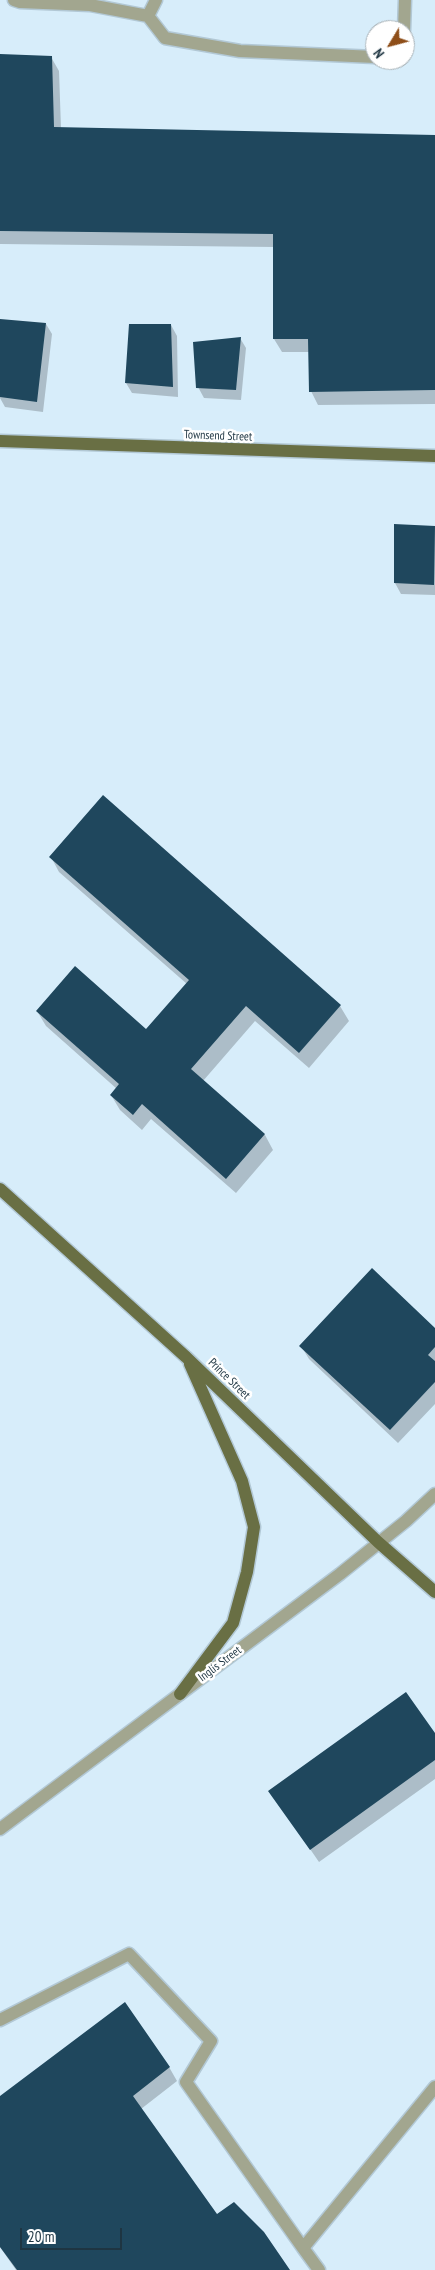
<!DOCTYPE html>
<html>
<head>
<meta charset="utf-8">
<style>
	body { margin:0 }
	#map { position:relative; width:435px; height:2270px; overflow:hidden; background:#d7edfa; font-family:"PT Sans Narrow",sans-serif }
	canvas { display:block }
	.north { position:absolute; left:365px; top:20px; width:50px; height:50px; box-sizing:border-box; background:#fff; border:1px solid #a5aeb3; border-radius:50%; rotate:233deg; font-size:14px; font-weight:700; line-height:20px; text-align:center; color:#1e3542 }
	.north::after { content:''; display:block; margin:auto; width:18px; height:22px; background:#8e4e19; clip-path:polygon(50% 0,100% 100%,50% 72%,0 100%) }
	.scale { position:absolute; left:20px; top:2228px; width:102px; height:22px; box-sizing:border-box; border:2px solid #1e3542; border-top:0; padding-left:6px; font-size:15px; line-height:18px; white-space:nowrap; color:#1e3542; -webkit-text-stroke:4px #fff; paint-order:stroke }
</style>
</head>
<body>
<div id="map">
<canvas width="435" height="2270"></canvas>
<div class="north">N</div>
<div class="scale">20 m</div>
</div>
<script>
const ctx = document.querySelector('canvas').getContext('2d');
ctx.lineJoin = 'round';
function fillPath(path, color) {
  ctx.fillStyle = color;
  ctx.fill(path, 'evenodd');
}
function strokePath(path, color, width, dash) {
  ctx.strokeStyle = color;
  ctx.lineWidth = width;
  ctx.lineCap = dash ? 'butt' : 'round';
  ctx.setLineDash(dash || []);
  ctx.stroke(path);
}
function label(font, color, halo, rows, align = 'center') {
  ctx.font = font + ' "PT Sans Narrow",sans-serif';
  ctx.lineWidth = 5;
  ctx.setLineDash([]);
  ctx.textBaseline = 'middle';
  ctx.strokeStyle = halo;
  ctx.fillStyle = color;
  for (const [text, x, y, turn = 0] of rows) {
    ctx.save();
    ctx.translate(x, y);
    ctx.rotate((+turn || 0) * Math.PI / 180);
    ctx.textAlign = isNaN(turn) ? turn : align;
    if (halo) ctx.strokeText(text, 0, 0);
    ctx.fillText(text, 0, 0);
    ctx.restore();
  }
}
fillPath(new Path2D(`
	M0 56 51 57 59 71 61 128 435 137V404L318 405 311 391 310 352H282L274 339V247L0 244Z
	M0 320 46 324 52 334 43 412 5 407 0 398Z
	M171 325 177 336 178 397 132 393 126 383Z
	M240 338 246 348 241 400 204 398 198 387Z
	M395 526 435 527V595L401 594 395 583Z
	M103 797 340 1006 349 1021 309 1068 255 1021 203 1081 265 1135 273 1150 236 1193 151 1119 142 1130 120 1110 111 1095 117 1089 46 1026 37 1011 146 1030 187 984 59 872 51 857Z
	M435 1330V1404L398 1443 309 1359 301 1346Z
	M435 1735V1779L319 1862 270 1791Z
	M169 2067 177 2081 141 2109 217 2216 289 2270H16L0 2247V2097Z`), '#0003');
fillPath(new Path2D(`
	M0 54 52 56 54 127 435 135V390L309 392 308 339H273V234L0 231Z
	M0 319 46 323 37 402 0 397Z
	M129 324H171L173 387 125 383Z
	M241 337 236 390 196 388 193 342Z
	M394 524 435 526 434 585 394 583Z
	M103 795 341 1005 299 1053 246 1006 191 1069 265 1134 226 1179 142 1104 133 1115 110 1095 119 1084 36 1011 75 966 146 1029 189 980 49 857Z
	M372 1268 435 1328V1347L428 1355 435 1361V1382L390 1430 299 1346Z
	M406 1692 435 1733V1760L310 1850 268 1791Z
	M125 2002 170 2067 133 2096 217 2214 234 2202 264 2232 290 2270H17L0 2247V2096Z`), '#1f475d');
const minor = new Path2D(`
	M14 0 20 2 90 5 148 16 165 38 240 51 375 57
	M148 16 156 0
	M404 30 405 0
	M0 1829 340 1574 406 1521 435 1494
	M0 2020 129 1954 211 2041 186 2082 303 2248
	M319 2270 303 2248 435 2087`);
const major = new Path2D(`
	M0 441 435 456
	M0 1189 186 1357 378 1542 435 1592
	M180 1694 233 1623 247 1572 254 1527 242 1481 190 1364`);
strokePath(minor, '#b2c8d5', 15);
strokePath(major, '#b2c8d5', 15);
strokePath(minor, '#a2a68f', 12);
strokePath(major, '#696f44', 12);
label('12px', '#1e3542', '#fff', [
	["Townsend Street",218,436,2],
	["Prince Street",229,1379,44],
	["Inglis Street",220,1664,-37]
]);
</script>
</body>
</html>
